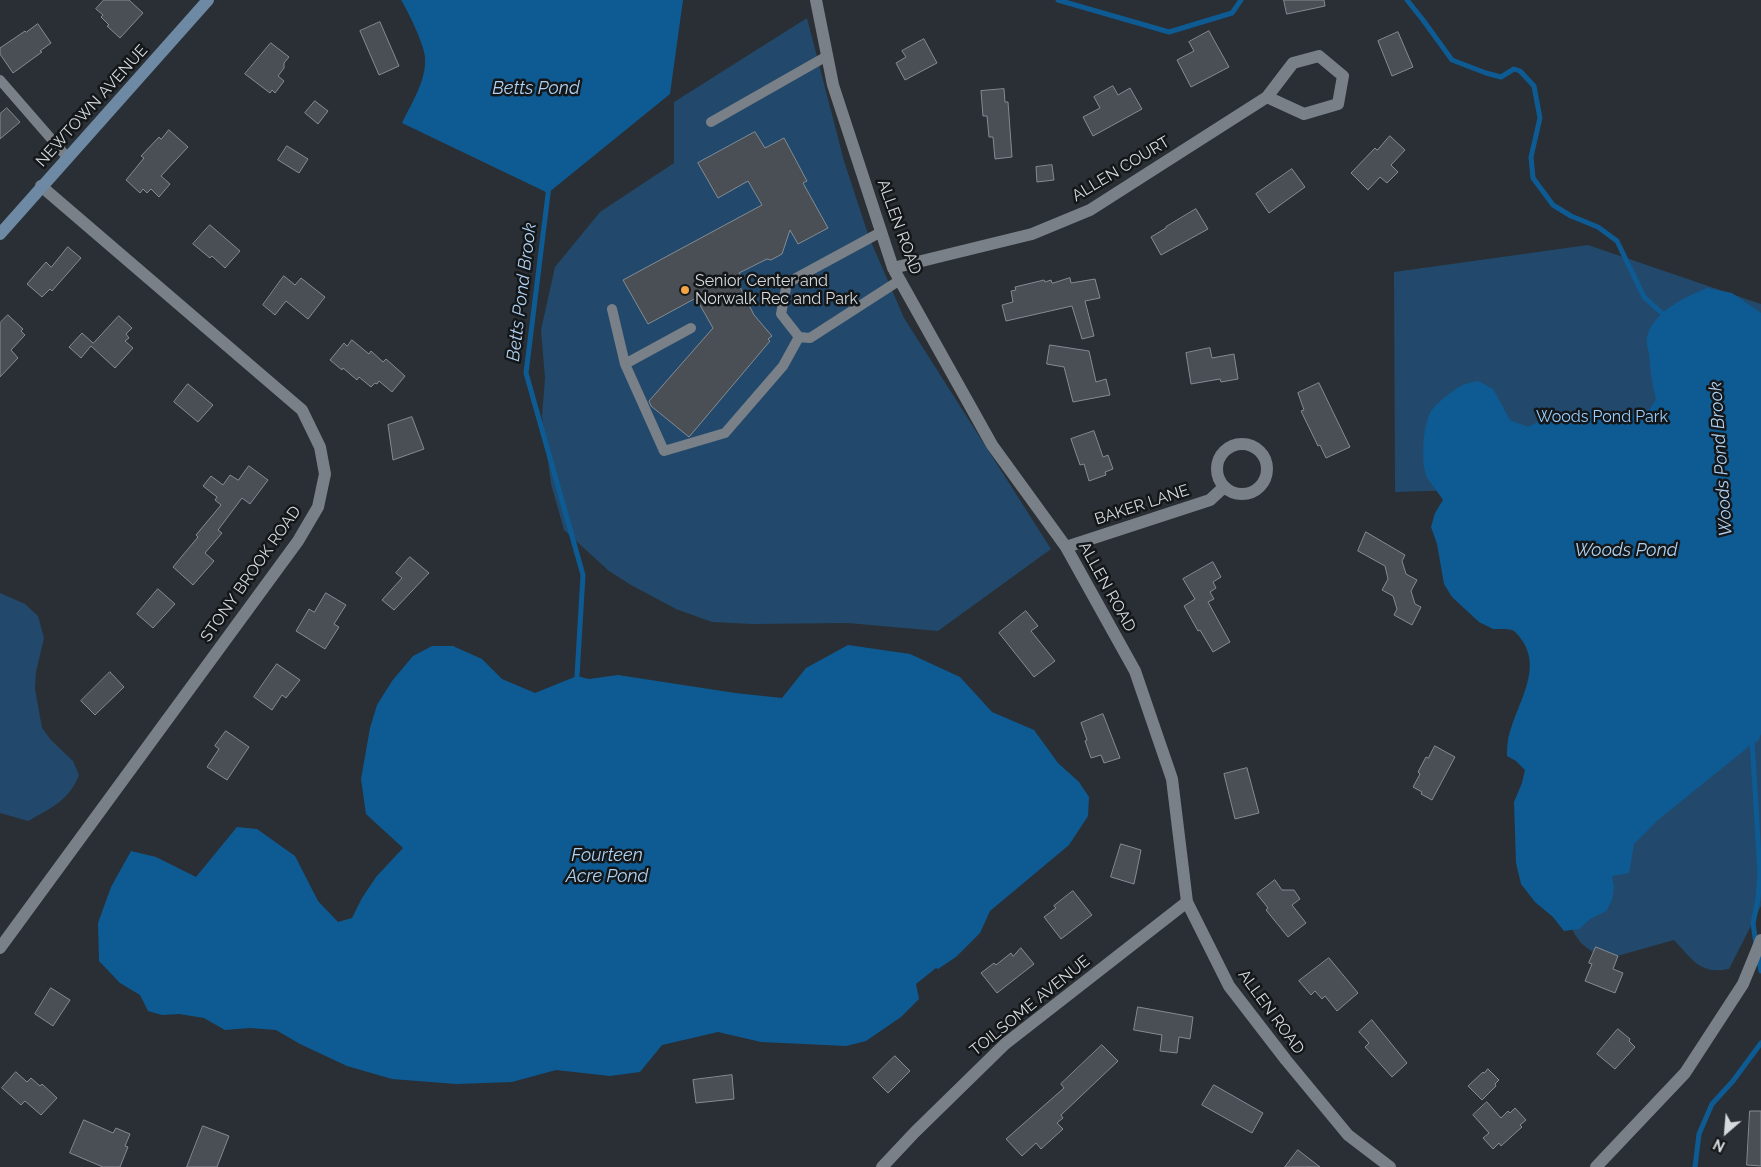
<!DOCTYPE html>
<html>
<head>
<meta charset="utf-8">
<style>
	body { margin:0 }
	#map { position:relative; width:1761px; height:1167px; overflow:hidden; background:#292f34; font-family:Raleway,sans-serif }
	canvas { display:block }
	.north { position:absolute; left:1701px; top:1107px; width:50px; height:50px; -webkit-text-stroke:4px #141719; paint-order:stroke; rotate:207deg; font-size:14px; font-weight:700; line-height:20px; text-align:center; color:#d6dadd }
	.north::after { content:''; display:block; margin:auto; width:18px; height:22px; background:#d6dadd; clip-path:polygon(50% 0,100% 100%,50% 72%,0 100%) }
</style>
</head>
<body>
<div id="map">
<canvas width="1761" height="1167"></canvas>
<div class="north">N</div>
</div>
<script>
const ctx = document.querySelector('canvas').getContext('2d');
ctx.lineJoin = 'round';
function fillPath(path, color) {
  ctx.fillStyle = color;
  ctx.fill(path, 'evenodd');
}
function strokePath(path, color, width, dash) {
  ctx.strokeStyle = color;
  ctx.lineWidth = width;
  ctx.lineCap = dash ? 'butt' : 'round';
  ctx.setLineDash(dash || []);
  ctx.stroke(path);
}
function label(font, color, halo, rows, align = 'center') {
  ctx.font = font + ' Raleway,sans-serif';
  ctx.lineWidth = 5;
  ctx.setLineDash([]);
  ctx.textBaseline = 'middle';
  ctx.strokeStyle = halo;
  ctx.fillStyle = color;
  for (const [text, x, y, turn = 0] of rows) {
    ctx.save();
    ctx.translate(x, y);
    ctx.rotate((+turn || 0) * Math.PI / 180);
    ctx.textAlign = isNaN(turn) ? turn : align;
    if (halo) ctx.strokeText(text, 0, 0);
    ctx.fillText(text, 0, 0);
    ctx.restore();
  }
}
fillPath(new Path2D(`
	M807 18 844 161 869 237 904 318 1051 549 938 631 848 623 753 624 712 622 676 609 631 585 609 571 564 530 551 484 542 416 545 378 541 330 555 267 600 212 674 163V102Z
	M1588 245 1761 304V906L1729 969C1700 975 1692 959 1674 940L1603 960 1582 944 1575 935 1561 905 1546 707 1532 648 1520 633 1485 623 1461 490 1395 492 1394 272Z
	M0 593 25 604 38 616 44 638 36 672 35 689 42 728 51 740 73 761 79 775C69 801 51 808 28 821L0 813Z`), '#22496b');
fillPath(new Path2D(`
	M401 0H683L670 94 548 193 402 123C411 104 427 80 425 57 424 44 408 11 401 0Z
	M1707 288 1732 293 1761 313V734L1758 741 1752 744 1659 819 1634 844 1629 873 1612 876 1614 886 1612 900 1606 911 1590 919 1579 929 1564 931 1553 917 1535 902 1521 884 1516 863 1514 802 1522 783 1525 770 1516 761 1507 756C1507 751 1507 746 1508 741 1515 702 1551 664 1512 629H1493L1479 622 1452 597 1444 584 1437 544 1431 527 1435 513 1443 500C1439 493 1427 479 1426 475 1421 459 1423 428 1430 413 1434 405 1454 389 1463 385 1467 383 1473 382 1478 381L1493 389 1510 420 1528 427 1547 417 1569 413 1596 411 1618 416 1633 415 1650 409 1656 399C1652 384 1650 369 1649 353 1648 349 1646 342 1647 338 1652 312 1685 297 1707 288Z
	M848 645 910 654 960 677 992 712 1034 730 1058 763 1079 782 1089 797 1088 816 1069 845 990 911 980 933 956 957 938 969 936 968 916 984 919 999 901 1017 866 1041 846 1046 761 1042 718 1032 662 1045 640 1072 610 1076 556 1070 512 1082 456 1084 392 1079 347 1066 300 1044 276 1030 250 1028 225 1030 204 1018 179 1014 162 1015 148 1011 140 995 120 983 99 961 98 923 111 887 131 851 156 857 196 877 237 827 257 829 295 856 318 901 338 922 352 918 362 898 376 877 403 848 366 814 361 779 370 728 377 705 392 681 413 656 432 646H453L482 659 502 679 535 693 577 676 589 679 618 675 735 693 782 698 806 668Z`), '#0e5b94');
strokePath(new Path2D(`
	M1058 0 1169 32 1232 13 1241 0
	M1407 0 1423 20 1452 60 1486 73 1501 77 1514 69 1520 71 1534 86 1540 118 1531 157 1533 178 1553 205 1571 216 1598 227 1617 241 1644 297 1665 316
	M549 186 526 373 583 575 577 676
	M1752 739 1760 875 1758 899 1753 923 1756 944
	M1758 955 1761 971
	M1695 1167 1699 1134 1712 1104 1733 1081 1761 1043`), '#0e5b94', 5);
const building = new Path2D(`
	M104 0H129L143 13 120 38 107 26 109 25 101 17 103 15 96 9Z
	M1284 0H1324L1325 6 1287 14Z
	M380 22 399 66 379 75 360 31Z
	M38 24 51 43 40 51 42 52 13 73 0 54V48L25 31 26 32Z
	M1209 31 1229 67 1191 87 1177 60 1194 51 1189 42Z
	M1398 32 1413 67 1392 76 1378 41Z
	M924 39 937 63 905 80 896 63 906 57 902 51Z
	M271 43 289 57 284 63V68L278 76 284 81 275 93 272 90 270 93 245 74Z
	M1113 86 1118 95 1130 88 1142 109 1093 136 1083 117 1100 108 1094 97Z
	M1004 89 1005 102H1008L1012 157 995 159 993 137H989L987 116H983L981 91Z
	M315 101 328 111 318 124 305 113Z
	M7 108 20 122 0 139V114Z
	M169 130 188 147 161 176 170 184 159 197 151 189 147 193 143 189 140 193 126 180 144 158 141 156 159 137 161 139Z
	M755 132 765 148 784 138 807 181 803 183 828 228 798 244 790 230 782 254 771 260 767 259 739 273 742 278 737 281 754 315 772 336 768 339 770 341 689 437 651 406 649 401 713 328 696 298 648 324 623 280 762 205 748 181 718 198 698 163Z
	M1390 136 1405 150 1391 165 1398 172 1387 183 1380 177 1368 190 1351 173 1375 148 1377 150Z
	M287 146 308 159 299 173 278 160Z
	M1052 165 1054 180 1037 182 1036 167Z
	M1292 169 1305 187 1269 213 1256 194Z
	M1196 209 1208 229 1161 255 1151 237 1166 228V227Z
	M210 225 240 251 225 268 212 256 210 258 193 244Z
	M68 247 81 258 52 291 50 289 42 297 27 284 46 262 51 267Z
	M284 276 295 285 301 278 325 297 308 319 286 301 275 315 263 305Z
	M1070 278 1071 283 1095 279 1100 298 1085 301 1094 336 1082 339 1072 306 1006 321 1002 305 1013 302 1011 291 1016 290 1015 287 1044 280 1045 282 1051 280 1052 283Z
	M8 315 23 329 21 331 25 335 11 350 18 358 0 377V323Z
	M119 316 132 328 126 334 129 338 125 341 133 348 115 368 91 346 81 358 69 347 82 333 93 343Z
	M352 340 369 354 371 351 383 362 386 359 405 376 392 392 379 381 377 384 375 383 371 387 359 377 357 380 343 368 342 370 330 360 344 343 347 346Z
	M1050 345 1089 351 1096 382 1106 379 1110 395 1073 402 1064 367 1047 364Z
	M1210 348 1212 358 1234 354 1238 379 1221 382 1220 379 1191 384 1186 353Z
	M1319 383 1350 447 1326 458 1320 445 1318 446 1301 411 1304 410 1298 393Z
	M188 384 213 405 198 422 174 402Z
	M412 417 424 449 393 460 388 425Z
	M1094 431 1103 457 1108 455 1113 469 1105 472 1106 475 1089 481 1084 464 1080 465 1071 439Z
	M249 466 268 480 250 504 242 498 218 530 222 533 205 553 214 561 193 585 173 567 198 537 196 535 221 505 215 500 217 497 203 486 211 476 223 485 230 475 238 480Z
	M1366 532 1405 555 1402 561 1406 574 1417 580 1411 591 1415 604 1421 607 1412 625 1394 615 1397 609 1393 596 1382 590 1388 579 1385 566 1358 551Z
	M410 557 429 573 394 610 382 600 402 578 396 573Z
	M1213 562 1221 577 1213 582 1216 588 1210 592 1214 599 1208 602 1230 642 1213 652 1200 630 1198 631 1184 606 1195 599 1183 579Z
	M158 589 175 604 153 628 137 614Z
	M326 593 346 605 334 624 339 627 325 649 296 631 309 609 314 612Z
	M1026 611 1038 626 1031 631 1055 661 1034 677 999 633Z
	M277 664 300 680 286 698 282 695 272 710 254 697Z
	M110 672 124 687 95 715 81 701Z
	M1103 714 1120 758 1104 763 1101 755 1091 758 1085 741 1087 740 1081 723Z
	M226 731 249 747 227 780 207 767 219 749 215 746Z
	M1435 746 1455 757 1432 800 1421 794 1422 792 1413 787 1420 774 1418 772 1426 757 1428 758Z
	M1247 768 1259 813 1235 819 1224 774Z
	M1121 844 1141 850 1134 884 1111 877Z
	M1275 880 1282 890H1294L1300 899 1292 905 1306 923 1288 937 1266 910 1268 908 1257 894Z
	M1073 891 1092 915 1061 939 1044 917 1056 908 1054 906Z
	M1596 947 1618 956 1613 969 1623 973 1615 993 1585 981 1592 964 1589 963Z
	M1021 948 1034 964 997 993 981 973 994 963 996 965 1011 953 1013 956Z
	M1329 958 1358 993 1337 1011 1325 996 1322 999 1315 991 1311 995 1299 981Z
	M51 988 70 1000 53 1026 35 1014Z
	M1138 1007 1193 1017 1190 1039 1179 1037 1177 1053 1160 1051 1162 1035 1134 1030Z
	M1372 1020 1407 1063 1392 1077 1365 1047 1369 1043 1359 1032Z
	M1618 1029 1630 1039 1629 1041 1635 1047 1615 1069 1597 1054Z
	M1102 1045 1118 1061 1061 1115 1063 1118 1057 1123 1063 1129 1041 1149 1036 1143 1022 1156 1006 1139 1064 1088 1061 1084Z
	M895 1056 910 1071 888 1093 873 1078Z
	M1488 1069 1499 1080 1495 1084 1496 1086 1482 1100 1468 1086 1483 1072 1484 1073Z
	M16 1072 27 1082 31 1078 40 1086 42 1084 57 1098 41 1115 25 1101 21 1105 2 1088Z
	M732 1075 734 1099 696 1103 693 1080Z
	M1214 1085 1263 1113 1252 1133 1202 1105Z
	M1487 1102 1501 1118 1508 1111 1510 1113 1515 1108 1526 1120 1520 1125 1522 1127 1501 1146 1499 1143 1493 1149 1483 1138 1489 1133 1473 1115Z
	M1750 1111H1761V1166L1747 1165Z
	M84 1120 113 1133 116 1128 130 1134 125 1146 128 1147 120 1167H103L70 1153Z
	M203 1126 229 1136 217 1167H187Z
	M1298 1150 1320 1167H1285Z`);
fillPath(building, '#494f55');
strokePath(building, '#848b92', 1);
strokePath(new Path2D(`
	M0 80 67 157
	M711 122 827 56
	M881 232 787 283 781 314 799 337 810 338 900 280
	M612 309 625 364
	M691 328 625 364 664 451 725 433 783 366 799 337`), '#7a8087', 10);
strokePath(new Path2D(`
	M816 0 833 85 893 268 992 445 1066 547 1135 671 1172 779 1187 902 1229 986 1286 1060 1348 1135 1390 1167
	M893 268 1032 234 1090 210 1267 97 1304 114 1338 104 1343 76 1319 56 1293 63 1267 97
	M1217 469a25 25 0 1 1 50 0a25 25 0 1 1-50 0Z
	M1066 547 1210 500 1224 487
	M0 948 298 541 318 507 325 474 320 447 302 410 41 186
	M882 1167 915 1132 1005 1044 1187 902`), '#7a8087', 12);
strokePath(new Path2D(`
	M1596 1167 1685 1073 1743 984 1761 940`), '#7a8087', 12);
strokePath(new Path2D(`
	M0 234 208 0`), '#6d89a3', 12);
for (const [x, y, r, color] of [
	[685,290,5,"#f4a444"]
]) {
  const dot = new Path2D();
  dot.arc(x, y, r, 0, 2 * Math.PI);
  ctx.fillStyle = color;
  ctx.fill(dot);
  strokePath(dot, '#141719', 2);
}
label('16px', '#d6dadd', '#141719', [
	["NEWTOWN AVENUE",92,106,-48],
	["ALLEN COURT",1121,169,-31],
	["ALLEN ROAD",899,227,70],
	["BAKER LANE",1142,505,-18],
	["STONY BROOK ROAD",251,574,-55],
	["ALLEN ROAD",1107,587,61],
	["TOILSOME AVENUE",1030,1006,-39],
	["ALLEN ROAD",1271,1012,54]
]);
label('16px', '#d6dadd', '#141719', [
	["Senior Center and",695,281],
	["Norwalk Rec and Park",695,299]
], 'left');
label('16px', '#99cdfd', '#141719', [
	["Woods Pond Park",1602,417]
]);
label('italic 18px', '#afd1f2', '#141719', [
	["Betts Pond",536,89],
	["Betts Pond Brook",522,292,-83],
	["Woods Pond Brook",1721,459,-94],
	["Woods Pond",1626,551],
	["Fourteen",607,856],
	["Acre Pond",607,877]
]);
</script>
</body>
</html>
